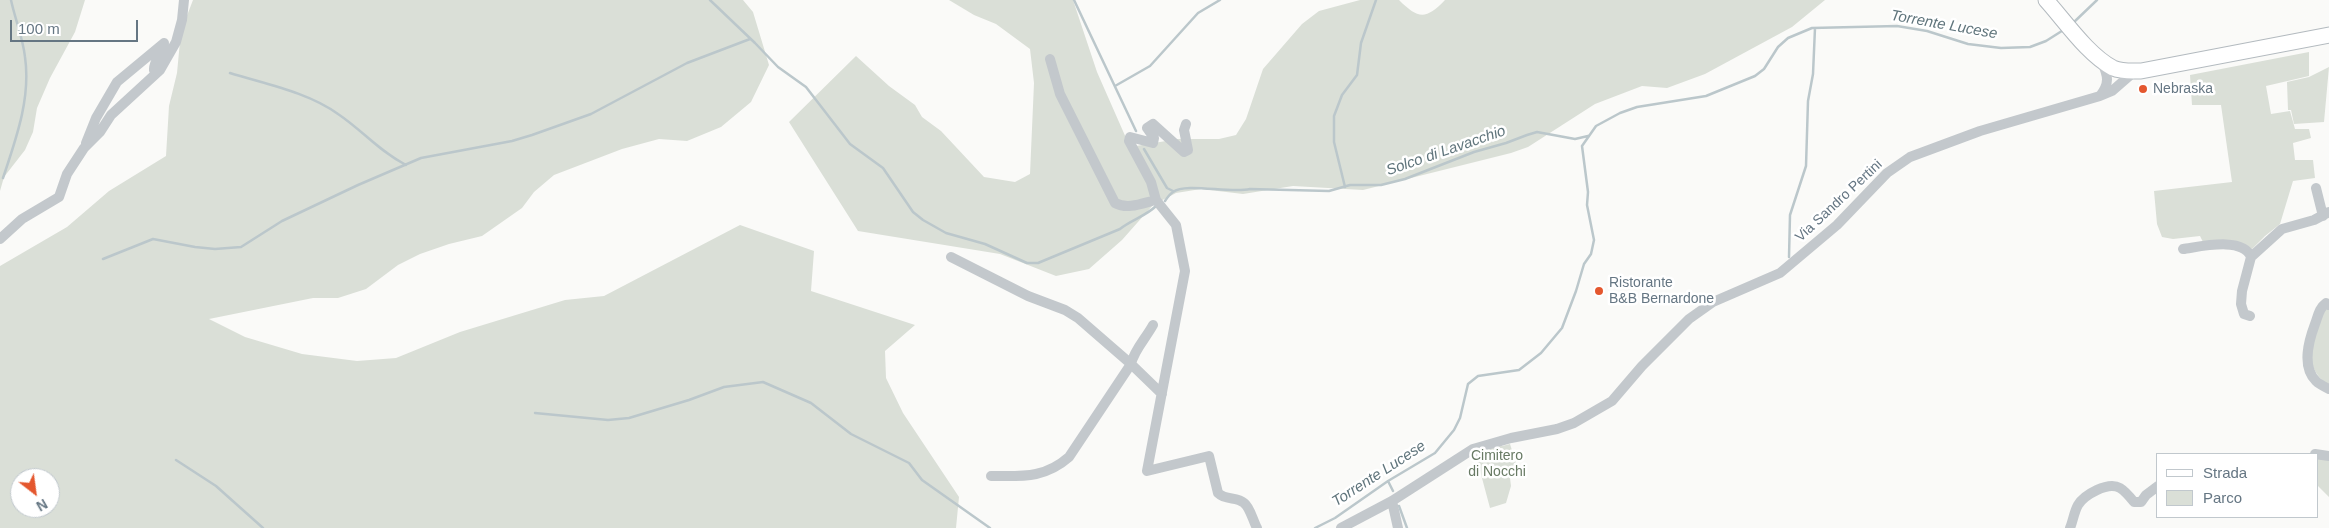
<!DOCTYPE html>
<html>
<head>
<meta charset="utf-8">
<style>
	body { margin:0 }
	#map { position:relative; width:2329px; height:528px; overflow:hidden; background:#fafaf8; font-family:Helvetica,sans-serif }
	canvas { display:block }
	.legend { position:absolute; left:2156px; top:453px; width:162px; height:65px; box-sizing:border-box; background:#fff; border:1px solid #c1c8cd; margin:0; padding:6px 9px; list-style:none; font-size:15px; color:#657683 }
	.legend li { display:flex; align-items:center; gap:10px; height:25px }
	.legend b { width:25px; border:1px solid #c1c8cd }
	.north { position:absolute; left:10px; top:468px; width:50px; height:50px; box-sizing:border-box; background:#fff; border:1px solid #c1c8cd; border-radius:50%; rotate:150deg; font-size:14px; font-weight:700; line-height:20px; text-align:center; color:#657683 }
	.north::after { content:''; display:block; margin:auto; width:18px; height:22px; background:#e4572e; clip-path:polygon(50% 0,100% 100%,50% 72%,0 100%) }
	.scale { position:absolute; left:10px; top:20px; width:128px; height:22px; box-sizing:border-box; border:2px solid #657683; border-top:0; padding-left:6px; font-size:15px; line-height:18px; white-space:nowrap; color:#657683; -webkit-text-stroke:4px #fff; paint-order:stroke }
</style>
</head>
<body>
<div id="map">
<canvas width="2329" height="528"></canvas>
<ul class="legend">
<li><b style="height:6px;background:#fff"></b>Strada</li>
<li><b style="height:14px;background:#dadfd7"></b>Parco</li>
</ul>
<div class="north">N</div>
<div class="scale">100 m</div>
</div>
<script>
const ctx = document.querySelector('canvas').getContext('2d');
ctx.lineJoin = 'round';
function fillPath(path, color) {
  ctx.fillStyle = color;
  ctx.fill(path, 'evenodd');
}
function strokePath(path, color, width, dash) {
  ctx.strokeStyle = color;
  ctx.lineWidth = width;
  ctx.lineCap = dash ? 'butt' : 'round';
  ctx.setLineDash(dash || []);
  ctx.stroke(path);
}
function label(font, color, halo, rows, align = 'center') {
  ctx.font = font + ' Helvetica,sans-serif';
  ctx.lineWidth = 5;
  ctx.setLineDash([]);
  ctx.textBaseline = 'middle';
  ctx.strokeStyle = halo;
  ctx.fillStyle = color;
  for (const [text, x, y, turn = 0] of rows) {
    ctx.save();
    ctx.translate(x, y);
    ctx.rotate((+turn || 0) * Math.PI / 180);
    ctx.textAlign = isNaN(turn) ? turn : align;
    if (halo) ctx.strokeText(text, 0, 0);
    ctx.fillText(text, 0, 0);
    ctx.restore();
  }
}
fillPath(new Path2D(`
	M0 0H85L75 32 50 78 37 108 33 132 25 150 4 177 0 191Z
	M193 0H743L753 12 769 65 751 102 721 127 687 141 659 139 622 149 554 175 534 192 522 208 482 236 449 244 420 254 398 265 366 289 338 298H313L209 319 245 337 302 354 357 361 396 358 460 332 565 300 604 296 740 225 814 251 811 291 915 325 885 351 886 378 903 413 959 497 956 528H0V266L67 227 109 191 166 156 169 106 177 73 181 31ZM20 478H50V508H20Z
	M949 0H1073L1097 72 1130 147 1178 139H1219L1236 135 1246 119 1263 69 1302 24 1319 11 1360 0H1399C1418 19 1426 20 1445 0H1825L1792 27 1705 74 1667 88 1642 86 1595 104 1528 147 1511 153 1363 190 1293 186 1243 194 1201 189 1176 193 1153 205 1122 240 1089 269 1056 276 1000 254 858 231 789 122 856 56 889 86 915 105 922 117 941 131 984 177 1015 182 1030 174 1034 83 1030 49 996 24 974 15Z
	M2309 52V76L2266 86 2271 114 2290 111 2295 129H2309L2311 138 2293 143 2295 160H2313L2315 178 2293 181 2280 224 2265 236 2252 249 2231 240 2203 242 2200 236 2173 239 2162 237 2157 224 2154 191 2232 182 2221 105H2192L2190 75Z
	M2329 67 2324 122 2294 124 2291 110H2288L2287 82 2309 77Z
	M2327 308 2329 310V385C2299 366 2314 337 2324 310Z
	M1501 443 1502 446 1510 444 1520 476 1510 478 1511 486 1506 503 1490 508 1475 452Z
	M2318 459H2329V497L2318 486Z`), '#dadfd7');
strokePath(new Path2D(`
	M710 0 755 43 778 67 806 87 850 144 883 168 913 212 923 220 946 233 985 244 1027 263H1038L1120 229C1131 220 1146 216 1156 206
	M1074 0 1136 131
	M2073 23 2097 0
	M230 73C265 84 308 92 338 114 362 130 380 152 406 165
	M1115 86 1150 66 1198 13 1220 0
	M1144 149 1167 188 1173 191
	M3 178C16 139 31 98 25 57 23 38 15 19 11 0
	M1345 187 1334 142V116L1342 95 1357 75 1361 43 1376 0
	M1165 201C1167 198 1170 194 1173 192 1186 182 1230 194 1250 189L1329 191 1350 185H1381L1405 179 1474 152 1506 143 1527 135 1537 132 1575 139 1588 136
	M1789 257 1790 215 1806 166 1808 101 1813 74 1815 28
	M103 259 153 239 195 247 215 249 241 247 282 221 358 185 421 158 512 141 532 135 591 114 687 63 750 39
	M535 413 608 420 629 418 689 400 724 387 763 382 811 403 851 434 909 463 922 480 990 528
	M176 460 216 486 263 528
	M1388 481 1393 491
	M1399 506 1407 528
	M1315 528 1335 518 1388 481 1435 453 1454 430 1460 418 1468 384 1478 376 1519 370 1541 353 1562 328 1576 291 1584 264 1591 254 1594 240 1587 205 1588 192 1582 146 1596 126 1620 113 1637 107 1706 96 1755 76 1764 69 1778 47 1788 38 1812 28 1897 26 1927 31 1968 44 2001 48 2030 47 2046 41 2065 29`), '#bbc7cb', 2.5);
const secondary = new Path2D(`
	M2046 0C2065 21 2088 55 2113 68 2122 72 2132 71 2141 71L2329 35`);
strokePath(secondary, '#b3babf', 17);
strokePath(new Path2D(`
	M1050 59 1060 94 1115 203C1128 210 1143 203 1156 200
	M2100 96C2110 83 2108 76 2102 62
	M1186 124 1184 130 1188 150 1184 152 1153 124 1147 128 1154 138 1153 143 1130 137 1129 141 1151 182 1156 200 1176 225 1185 271 1147 471 1209 456 1218 493C1226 501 1237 496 1244 503 1250 507 1253 521 1257 528
	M86 143 96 118 117 82 164 43C164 53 153 60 154 70L157 71
	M2316 188 2323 216
	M0 239 22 219 59 197 67 174 84 148 100 132 111 115 160 70 176 42 182 20 184 0
	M2183 249C2199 247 2243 236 2251 257
	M951 257 1028 296 1065 310 1078 318 1131 364 1162 394
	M2329 305 2326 303C2319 308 2318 316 2315 324 2309 340 2301 366 2316 381 2319 384 2325 387 2329 389
	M2250 316 2244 314 2241 304 2242 291 2251 257 2282 229 2314 220 2329 212
	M2315 454 2329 456
	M991 476C1021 476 1044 479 1069 457L1131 364C1134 350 1146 338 1153 325
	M1392 501 1398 528
	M1341 528 1392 501 1473 449 1511 438 1557 429 1574 423 1612 401 1642 366 1689 319 1713 302 1780 273 1837 225 1887 173 1910 157 1980 131 2100 96 2112 91 2135 71
	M2070 528C2073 521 2074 512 2078 505 2084 495 2108 481 2120 488 2125 491 2130 497 2134 502H2141L2146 495 2158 486`), '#c3c8cc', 10);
strokePath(secondary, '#fff', 15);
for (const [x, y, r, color] of [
	[2143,89,5,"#e4572e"],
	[1599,291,5,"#e4572e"]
]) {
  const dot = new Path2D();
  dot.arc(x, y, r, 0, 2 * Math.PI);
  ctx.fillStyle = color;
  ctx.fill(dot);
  strokePath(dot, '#fff', 2);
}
label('14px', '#657683', '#fff', [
	["Nebraska",2153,89],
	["Ristorante",1609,283],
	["B&B Bernardone",1609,299]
], 'left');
label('14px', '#657683', '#fff', [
	["Via Sandro Pertini",1839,201,-43]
]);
label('14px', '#687a64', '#fff', [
	["Cimitero",1497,456],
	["di Nocchi",1497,472]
]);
label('italic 15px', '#60757c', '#fff', [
	["Torrente Lucese",1944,25,10],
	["Solco di Lavacchio",1446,151,-19],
	["Torrente Lucese",1379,474,-33]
]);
</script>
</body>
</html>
